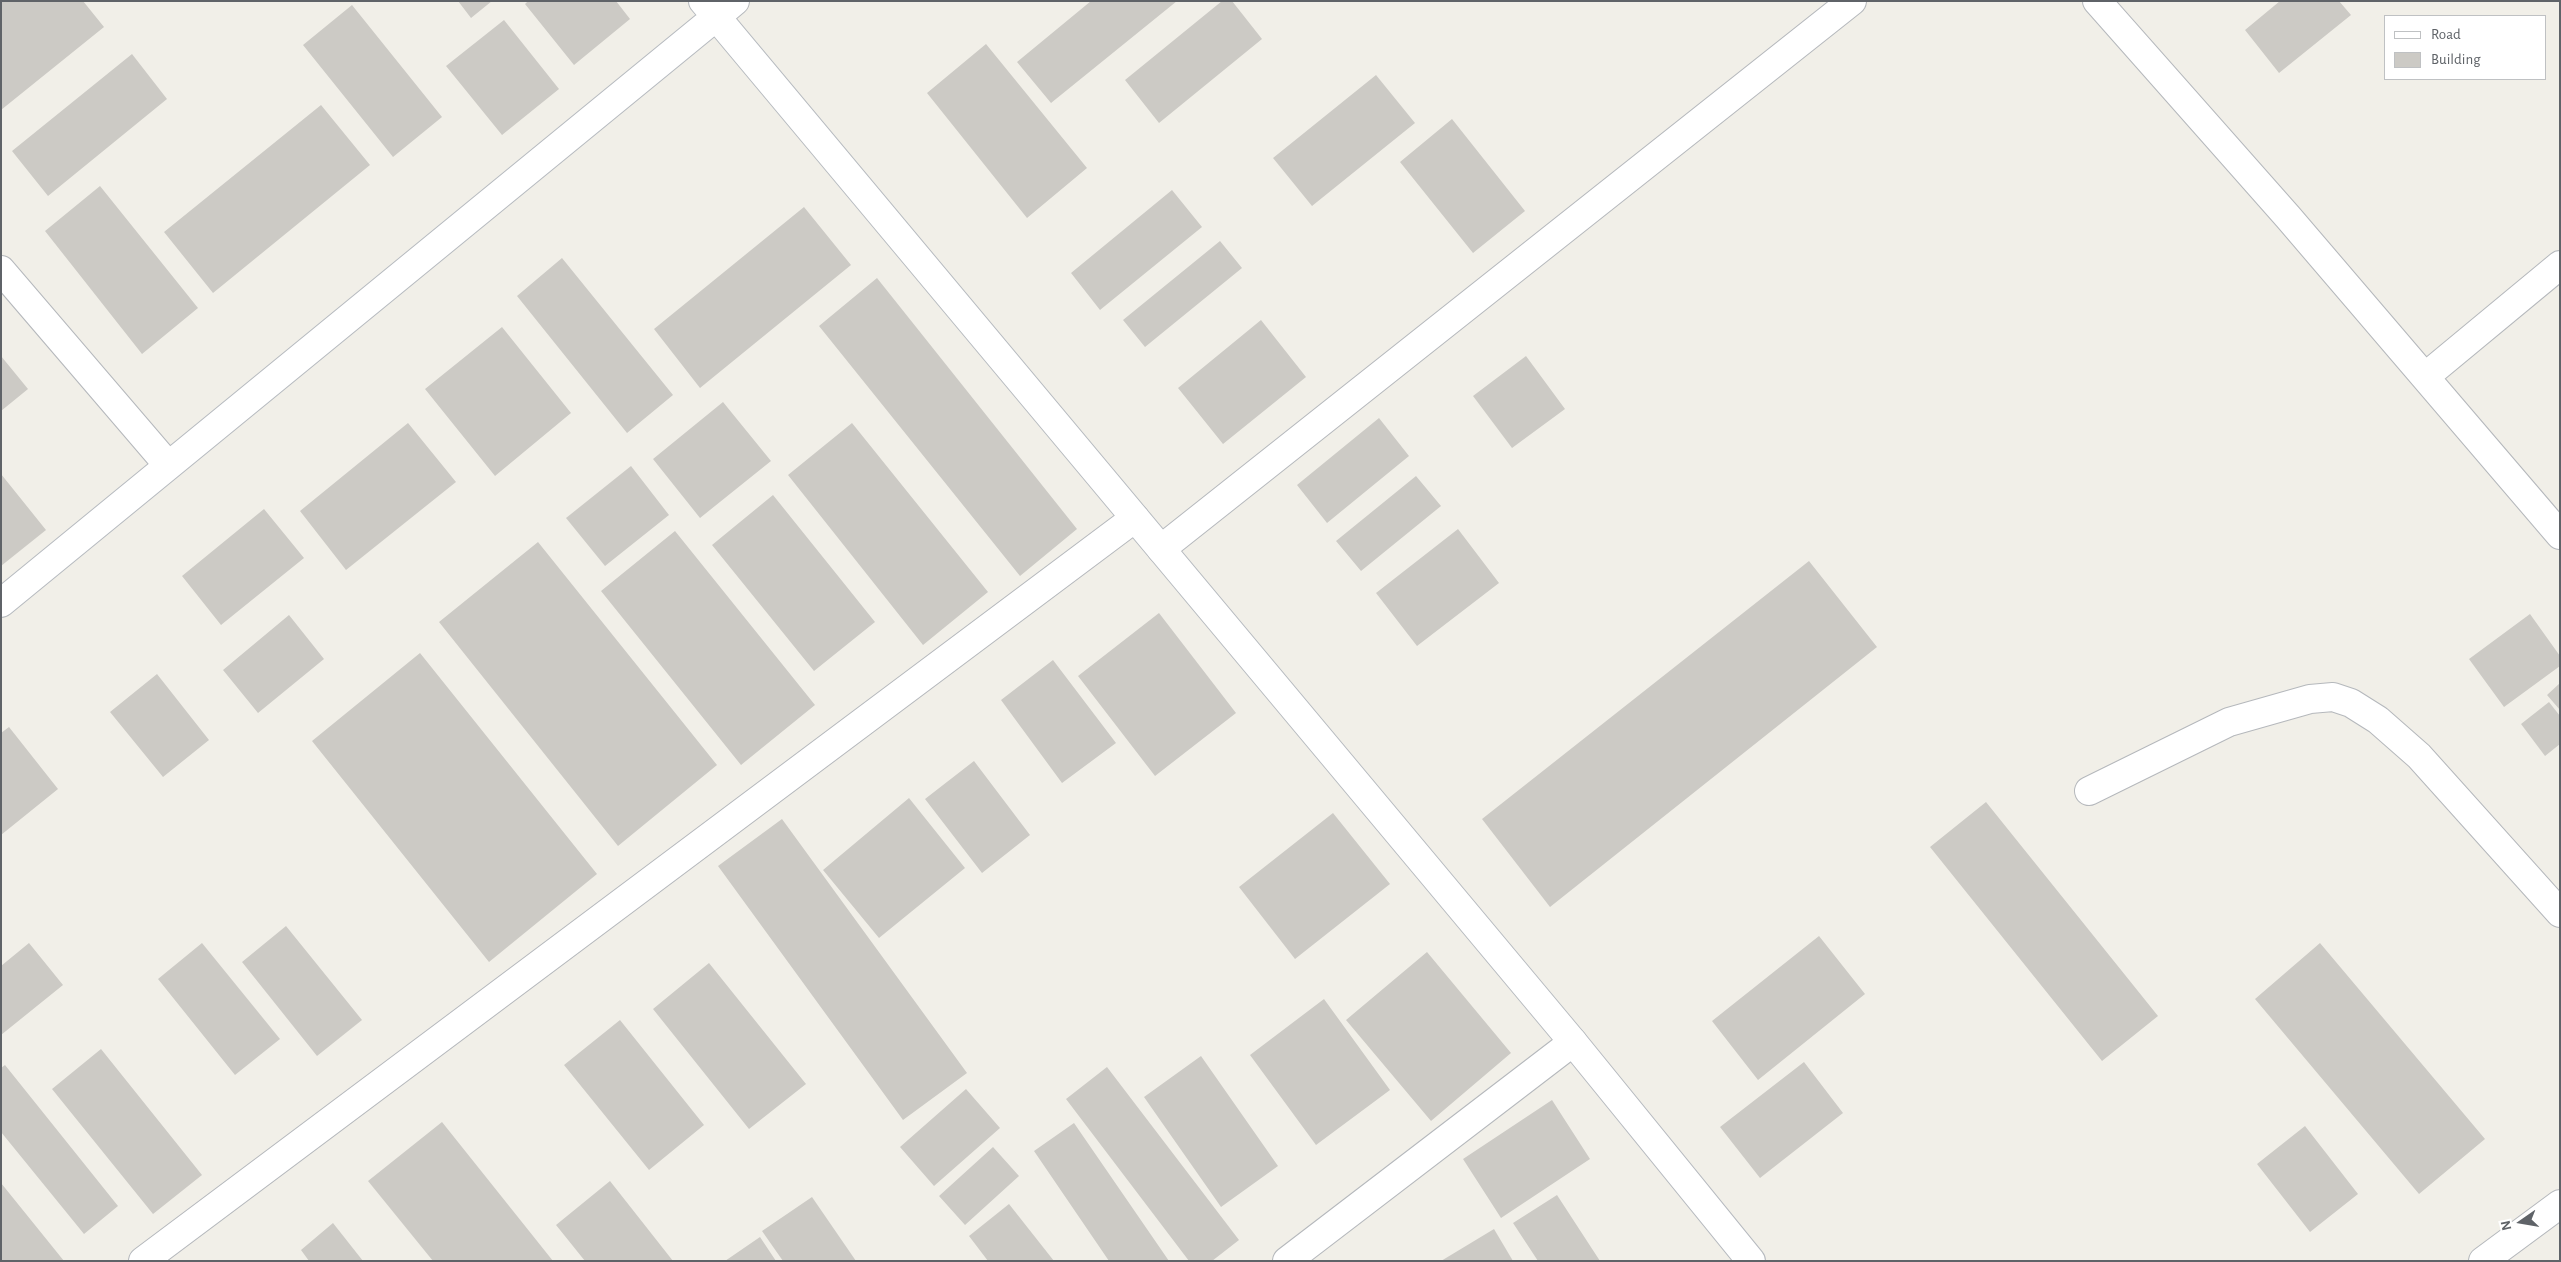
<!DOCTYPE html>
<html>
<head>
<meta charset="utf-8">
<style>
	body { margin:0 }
	#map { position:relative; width:2561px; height:1262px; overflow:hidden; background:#f1efe8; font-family:"Alegreya Sans",sans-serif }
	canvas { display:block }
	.frame { position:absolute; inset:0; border:2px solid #5f6368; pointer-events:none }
	.legend { position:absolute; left:2384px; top:15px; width:162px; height:65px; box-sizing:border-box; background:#fff; border:1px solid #bfc1c3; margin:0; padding:6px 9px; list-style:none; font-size:15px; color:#5f6368 }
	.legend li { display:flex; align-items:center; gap:10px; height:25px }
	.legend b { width:25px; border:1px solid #bfc1c3 }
	.north { position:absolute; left:2496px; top:1197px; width:50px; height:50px; -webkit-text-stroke:4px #fff; paint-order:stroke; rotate:257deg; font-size:14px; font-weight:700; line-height:20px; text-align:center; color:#5f6368 }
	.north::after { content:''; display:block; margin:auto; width:18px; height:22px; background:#5f6368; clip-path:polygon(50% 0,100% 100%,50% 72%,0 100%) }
</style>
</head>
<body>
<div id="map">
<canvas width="2561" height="1262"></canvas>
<div class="frame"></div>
<ul class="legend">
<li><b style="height:6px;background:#fff"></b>Road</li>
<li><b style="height:14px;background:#cccac5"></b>Building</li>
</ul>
<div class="north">N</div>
</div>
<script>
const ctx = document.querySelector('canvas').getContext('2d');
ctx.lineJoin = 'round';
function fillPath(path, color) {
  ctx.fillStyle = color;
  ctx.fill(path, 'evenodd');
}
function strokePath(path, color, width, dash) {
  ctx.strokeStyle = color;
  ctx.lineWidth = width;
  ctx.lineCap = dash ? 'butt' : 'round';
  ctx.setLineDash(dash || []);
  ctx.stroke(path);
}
fillPath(new Path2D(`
	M1 1H83L104 27 1 110Z
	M458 1H492L471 18Z
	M528 1H616L630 19 574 65 525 4Z
	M1091 1H1177L1051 103 1017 62Z
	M1222 1H1232L1262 39 1159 123 1125 80Z
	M2280 1H2339L2351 15 2279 73 2245 30Z
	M352 5 442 117 393 157 303 45Z
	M504 20 559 89 502 135 446 66Z
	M986 44 1087 168 1027 218 927 93Z
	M132 54 167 99 48 196 12 151Z
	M1376 75 1415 123 1312 206 1273 158Z
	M321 105 370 165 213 293 164 232Z
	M1452 119 1525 211 1473 253 1400 162Z
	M100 186 198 308 142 354 45 231Z
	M1172 190 1202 227 1100 310 1071 273Z
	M804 207 851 265 700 388 654 329Z
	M1220 241 1242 268 1145 347 1123 320Z
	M562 258 673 395 627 433 517 296Z
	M877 278 1077 529 1020 576 819 326Z
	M1261 320 1306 377 1223 444 1178 388Z
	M502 327 571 413 495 476 425 389Z
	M1 356 28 389 1 411Z
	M1526 356 1565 409 1512 448 1473 396Z
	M723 402 771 461 700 518 653 459Z
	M1379 418 1409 456 1327 523 1297 485Z
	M408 423 456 482 346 570 300 511Z
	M852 423 988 592 923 645 788 475Z
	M631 466 669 515 605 566 566 518Z
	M1 474 46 530 1 566Z
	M1416 476 1441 506 1361 571 1336 541Z
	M773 495 875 622 814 671 712 545Z
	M264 509 304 558 221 625 182 576Z
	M1458 529 1499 583 1417 646 1376 593Z
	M675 531 815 705 741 765 601 591Z
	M538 542 717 765 618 846 439 622Z
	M1809 561 1877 647 1550 907 1482 819Z
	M1159 613 1236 713 1155 776 1078 676Z
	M2530 614 2560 656V666L2504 707 2469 659Z
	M289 615 324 659 258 713 223 670Z
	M420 653 597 874 489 962 312 741Z
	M1053 660 1116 743 1062 783 1001 700Z
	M157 674 209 740 163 777 110 712Z
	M2560 683V710L2547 695Z
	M2549 702 2560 716V744L2545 756 2521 724Z
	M9 727 58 789 1 835V733Z
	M974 761 1030 835 982 873 925 799Z
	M909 798 965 868 879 938 823 870Z
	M1986 802 2158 1016 2102 1061 1930 847Z
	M1333 813 1390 884 1295 959 1239 887Z
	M782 819 967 1073 903 1120 718 866Z
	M286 926 362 1020 317 1056 242 962Z
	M1819 936 1865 994 1758 1080 1712 1021Z
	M29 943 63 985 1 1035V966Z
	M202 943 280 1039 235 1075 158 979Z
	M2320 943 2485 1139 2419 1194 2255 999Z
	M1427 952 1511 1053 1431 1121 1346 1020Z
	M709 963 806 1084 749 1129 653 1009Z
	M1324 999 1390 1090 1316 1145 1250 1055Z
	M620 1020 704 1125 649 1170 564 1065Z
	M101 1049 202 1175 153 1214 52 1089Z
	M1201 1056 1278 1166 1221 1207 1144 1097Z
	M1804 1062 1843 1113 1760 1178 1720 1127Z
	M5 1065 118 1206 84 1234 1 1132V1068Z
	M1107 1067 1239 1240 1212 1261H1189L1066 1099Z
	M966 1089 1000 1128 934 1186 900 1147Z
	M1552 1100 1590 1159 1501 1218 1463 1159Z
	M442 1122 553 1261H433L368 1181Z
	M1074 1123 1169 1261H1109L1034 1151Z
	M2305 1126 2358 1194 2310 1232 2257 1164Z
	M993 1147 1019 1176 965 1225 939 1196Z
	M610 1181 673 1261H585L556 1225Z
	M1 1183 64 1261H1Z
	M1557 1195 1600 1261H1538L1513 1223Z
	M812 1197 856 1261H783L762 1231Z
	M1009 1204 1054 1261H988L969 1236Z
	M333 1223 363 1261H309L301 1250Z
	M1494 1229 1513 1261H1441Z
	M760 1237 776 1261H725Z`), '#cccac5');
const street = new Path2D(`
	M2097 1 2288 217 2560 535
	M716 17 735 1
	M1 270 168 465
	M2426 376 2560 265
	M1161 549 1852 1
	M2089 791 2229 722 2310 699 2333 697 2351 703 2378 720 2419 756 2560 913
	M143 1261 1135 518
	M1287 1261 1573 1042
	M2483 1261 2560 1204`);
const secondary = new Path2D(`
	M703 1 1573 1042 1751 1261
	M1 603 716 17`);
strokePath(street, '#b5b8bc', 30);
strokePath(secondary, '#b6babf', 30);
strokePath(street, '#fff', 28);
strokePath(secondary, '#fff', 28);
</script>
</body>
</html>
